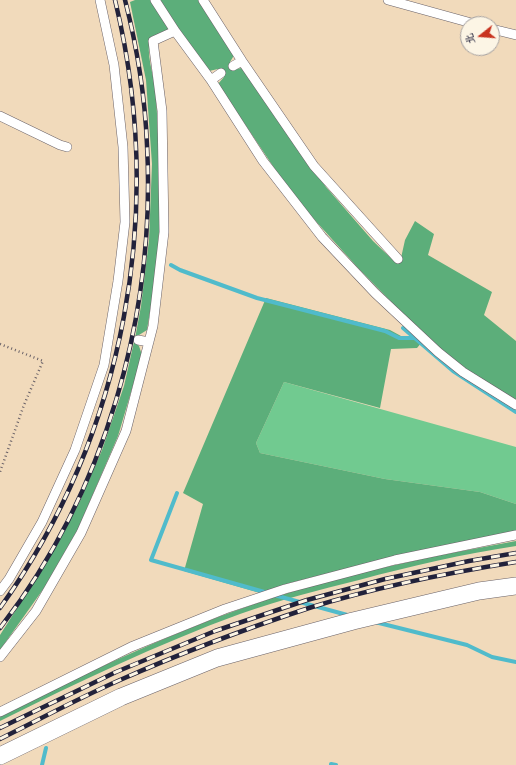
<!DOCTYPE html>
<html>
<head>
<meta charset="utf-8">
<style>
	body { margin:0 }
	#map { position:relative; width:516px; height:765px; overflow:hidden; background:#f1dabb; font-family:"Playpen Sans","LXGW WenKai TC",sans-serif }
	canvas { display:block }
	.north { position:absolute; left:460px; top:16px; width:40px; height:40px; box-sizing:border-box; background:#fcf5e5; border:1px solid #a5a1a1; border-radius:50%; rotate:253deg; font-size:11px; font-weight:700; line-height:16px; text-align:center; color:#22223b }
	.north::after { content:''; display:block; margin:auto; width:14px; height:18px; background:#c8321e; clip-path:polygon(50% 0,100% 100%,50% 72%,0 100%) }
</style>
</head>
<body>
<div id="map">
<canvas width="516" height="765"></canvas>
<div class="north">北</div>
</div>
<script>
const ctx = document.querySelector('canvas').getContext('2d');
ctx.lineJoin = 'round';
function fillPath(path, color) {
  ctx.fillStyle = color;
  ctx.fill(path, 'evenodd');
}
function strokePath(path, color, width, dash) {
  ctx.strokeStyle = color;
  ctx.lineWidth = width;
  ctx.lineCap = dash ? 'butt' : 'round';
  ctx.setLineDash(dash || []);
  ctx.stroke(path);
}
fillPath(new Path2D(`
	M284 382 516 447V504L480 492 385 479 260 453 256 443Z`), '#71ca90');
fillPath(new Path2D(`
	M135 0H150L167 24 169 30C163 34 156 34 150 38 146 54 153 72 155 89 158 116 158 144 160 172 162 224 156 278 147 330L139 335 137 344 139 346 142 355 118 436 78 529 44 588 0 650V635L56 547 80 501 102 450 124 386 136 333 141 306 149 240 152 164 146 80 130 2Z
	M159 0H198L233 52V57L230 62 234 69 242 68 326 187 373 241 396 263 401 258 405 240 415 221 434 234 428 255 492 292 484 315 516 341V403L465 370 413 324 359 269 293 196 218 84 224 77 218 69 209 71 204 67Z
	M266 298 390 330 401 336H415L422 342 417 348 391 349 380 408 284 382 256 443 260 453 385 479 480 492 516 504V532L391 557 290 583 260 593 184 571 203 504 183 493Z
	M516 541V546C463 554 411 566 359 580 319 590 279 600 240 614 158 644 78 682 0 721V715C89 672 178 629 272 598 351 572 434 556 516 541Z`), '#5cae7a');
strokePath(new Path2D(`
	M171 265 180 270 257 298 385 331 399 338H415
	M403 328 453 371 516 412
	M177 493 151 560 268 593
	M274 595 351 616
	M375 622 467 645 492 657 516 662
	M42 765 46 748
	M331 765V764L336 765`), '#50bbcb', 4);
const lane = new Path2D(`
	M203 0 242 61 314 166 398 259
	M388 0 475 24
	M492 29 516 35
	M175 31 211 80 263 161 322 237 375 293 438 352 463 372 516 405
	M233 66 242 61
	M211 80 221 73
	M0 116 60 145 67 147
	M138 340 149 342
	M0 591 9 579 42 522 75 450 104 365 118 281 125 222 123 147 114 65 100 0
	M0 657 36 611 81 533 126 431 153 326 164 232 162 111 153 41 175 31 155 0
	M0 712 131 647 225 609 285 589 395 560 516 535`);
const street = new Path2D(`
	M0 756 121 697 217 658 353 621 479 591 516 586`);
strokePath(lane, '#6a6268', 10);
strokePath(street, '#6a6268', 18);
strokePath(new Path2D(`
	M0 344 43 361 24 405 0 472`), '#6a6268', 2.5, [1, 3]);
strokePath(lane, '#fff', 9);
strokePath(street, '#fff', 17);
const rail = new Path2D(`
	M0 608C126 432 166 210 115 0
	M0 628C105 493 156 315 147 145 145 96 137 47 125 0
	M0 728 116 672 215 631 307 600 385 579 469 561 516 553
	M0 739C40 719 79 698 120 680 181 653 245 629 309 608 376 587 447 573 516 562`);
strokePath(rail, '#22223b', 4.5);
strokePath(rail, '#fcf5e5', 3, [9]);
</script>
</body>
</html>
